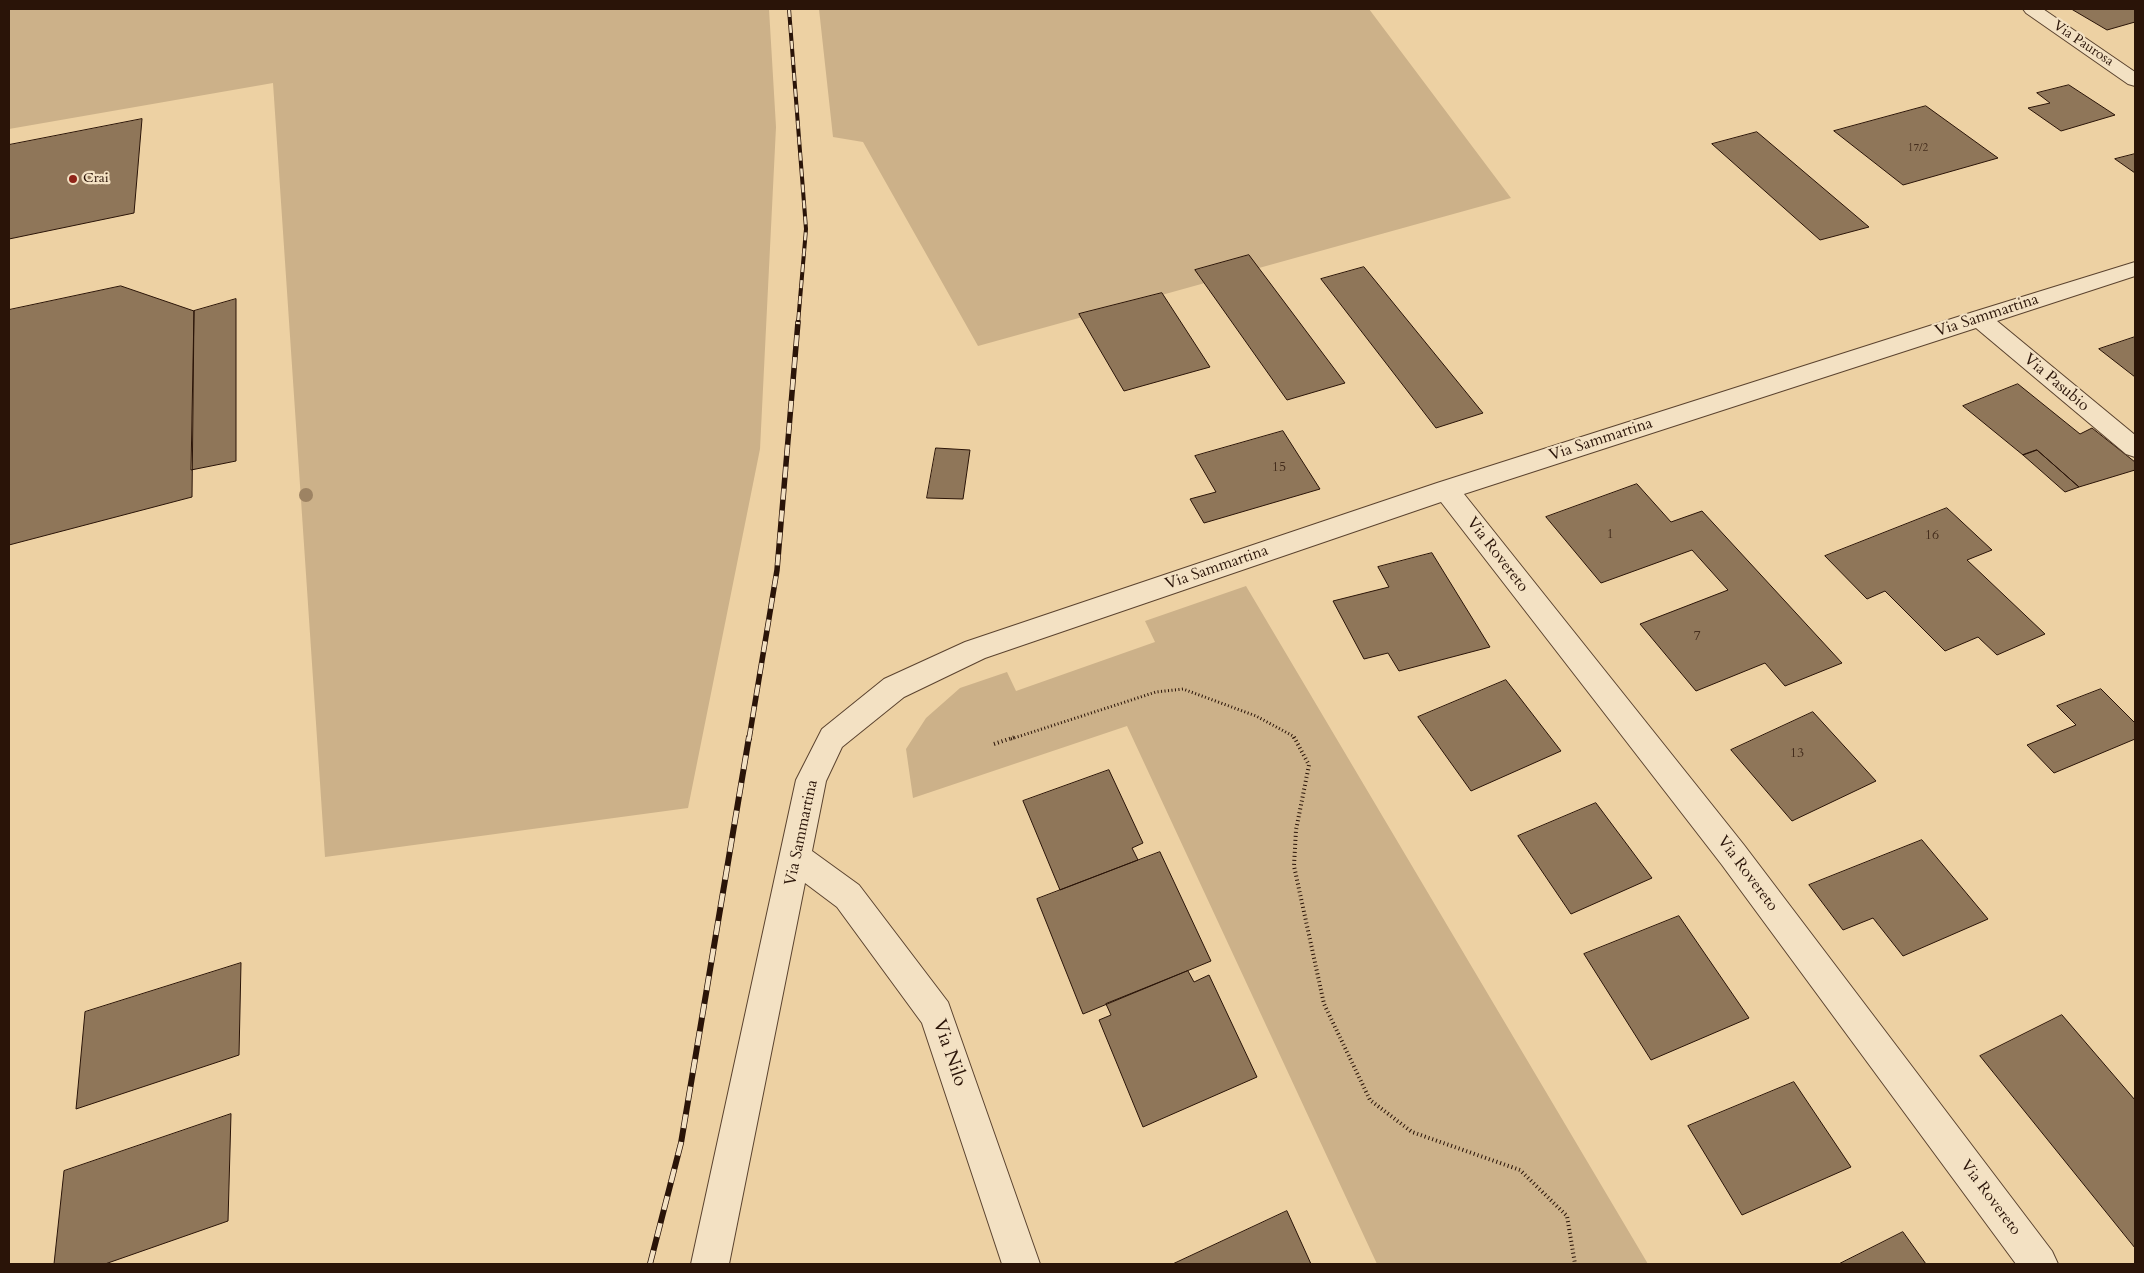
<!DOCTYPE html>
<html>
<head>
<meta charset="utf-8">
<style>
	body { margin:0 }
	#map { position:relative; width:2144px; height:1273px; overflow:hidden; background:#edd1a3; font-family:Cardo,serif }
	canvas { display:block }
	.frame { position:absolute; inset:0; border:10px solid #2a1408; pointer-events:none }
</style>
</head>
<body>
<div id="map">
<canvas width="2144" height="1273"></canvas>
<div class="frame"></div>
</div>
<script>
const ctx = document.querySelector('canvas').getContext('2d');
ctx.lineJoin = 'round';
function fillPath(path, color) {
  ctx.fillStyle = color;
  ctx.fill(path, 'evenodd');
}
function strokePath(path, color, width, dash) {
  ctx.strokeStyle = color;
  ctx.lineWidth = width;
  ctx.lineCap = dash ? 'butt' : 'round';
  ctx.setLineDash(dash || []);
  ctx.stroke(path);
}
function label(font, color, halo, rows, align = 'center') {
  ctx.font = font + ' Cardo,serif';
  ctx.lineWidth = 4.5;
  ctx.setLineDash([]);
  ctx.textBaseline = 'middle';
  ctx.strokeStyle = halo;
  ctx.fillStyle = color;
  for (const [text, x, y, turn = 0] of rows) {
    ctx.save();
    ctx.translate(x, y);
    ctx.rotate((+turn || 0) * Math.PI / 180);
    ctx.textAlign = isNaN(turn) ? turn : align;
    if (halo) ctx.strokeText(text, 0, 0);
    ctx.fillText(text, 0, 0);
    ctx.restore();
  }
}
fillPath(new Path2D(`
	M9 9H769L776 127 760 449 688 808 325 857 273 83 9 129Z
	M819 9H1369L1511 198 978 346 863 142 833 137Z
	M1246 586 1648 1264H1377L1127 726 913 798 906 749 926 718 960 688 1007 672 1016 691 1155 642 1145 621Z`), '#ccb189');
const building = new Path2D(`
	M2075 9H2135V22L2107 30 2073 10Z
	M2069 85 2115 115 2061 131 2028 108 2050 103 2037 93Z
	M1926 106 1998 158 1903 185 1834 131Z
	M142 119 134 213 9 239V145Z
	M1757 132 1869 227 1820 240 1712 144Z
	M2135 154V173L2115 159Z
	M1249 255 1345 383 1287 400 1195 270Z
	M1364 267 1483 413 1436 428 1321 279Z
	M121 286 194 311 192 497 9 545V310Z
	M1162 293 1210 367 1124 391 1079 314Z
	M236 299V461L191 470 194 311Z
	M2135 337V377L2099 349Z
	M2018 384 2080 434 2092 428 2135 462V470L2079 487 2037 450 2023 455 1963 406Z
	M1283 431 1320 489 1204 523 1190 499 1216 492 1195 456Z
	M936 448 970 450 963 499 927 498Z
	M2037 450 2079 487 2065 492 2023 455Z
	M1637 484 1671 522 1702 511 1842 663 1785 686 1765 663 1696 691 1640 624 1728 590 1692 550 1601 583 1546 517Z
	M1947 508 1992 550 1967 560 2045 634 1997 655 1978 637 1945 651 1885 591 1867 599 1825 556Z
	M1432 553 1490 647 1399 671 1388 653 1364 659 1333 601 1389 587 1378 567Z
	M1506 680 1561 751 1471 791 1418 717Z
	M2101 689 2135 723V739L2054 773 2027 745 2076 725 2057 706Z
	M1813 712 1876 781 1792 821 1731 750Z
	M1109 770 1143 843 1132 848 1138 860 1060 890 1023 801Z
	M1596 803 1652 878 1571 914 1518 836Z
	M1922 840 1988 919 1903 956 1873 918 1843 930 1809 885Z
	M1160 852 1211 961 1083 1014 1037 899Z
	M1679 916 1749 1018 1651 1060 1584 954Z
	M241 963 239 1055 76 1109 85 1012Z
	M1188 971 1194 982 1209 975 1257 1077 1143 1127 1099 1020 1111 1015 1106 1004Z
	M2062 1015 2135 1100V1248L1980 1056Z
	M1794 1082 1851 1167 1742 1215 1688 1126Z
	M231 1114 228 1221 105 1264H54L64 1171Z
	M1287 1211 1311 1264H1173Z
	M1903 1232 1926 1264H1839Z`);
fillPath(building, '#8f7659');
strokePath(building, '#2a1408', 1);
const minor = new Path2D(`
	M2023 9H2043L2135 72V86L2128 84 2026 13Z
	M2135 262V276L1997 321 2135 435V457L2126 454 1976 328 1464 494 1744 845 2052 1251 2058 1264H2016L1722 865 1441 502 985 658 904 697 842 747 826 781 812 851 859 885 948 1002 1040 1264H1002L922 1023 837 907 805 883 729 1264H691L796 780 822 729 884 679 965 642 1437 483 1970 313Z`);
strokePath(minor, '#5b432f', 2);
strokePath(new Path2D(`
	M1011 739 1156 692 1183 689 1256 716 1293 736 1294 739`), '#2a1408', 3, [1, 2.5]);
strokePath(new Path2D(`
	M1294 737 1309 765 1296 830 1294 866 1324 1004 1370 1100 1412 1132 1520 1170 1567 1216 1575 1264
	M994 744 1015 737`), '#2a1408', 4, [1, 3]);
fillPath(minor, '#f3e1c3');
const railFar2 = new Path2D(`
	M789 9 806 229 798 323`);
const railFar1 = new Path2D(`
	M749 739 777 570 798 322`);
const rail = new Path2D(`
	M650 1264 681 1143 749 737`);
strokePath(railFar2, '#2a1408', 4);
strokePath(railFar1, '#2a1408', 5.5);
strokePath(rail, '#2a1408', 6);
strokePath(railFar2, '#f3e1c3', 2.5, [8]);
strokePath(railFar1, '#f3e1c3', 4, [11]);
strokePath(rail, '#f3e1c3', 4.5, [14]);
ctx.fillStyle = '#9d8363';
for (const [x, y] of [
	[306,495]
]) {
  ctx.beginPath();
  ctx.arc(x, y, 7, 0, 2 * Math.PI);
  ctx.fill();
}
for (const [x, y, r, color] of [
	[73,179,5,"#8f2418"]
]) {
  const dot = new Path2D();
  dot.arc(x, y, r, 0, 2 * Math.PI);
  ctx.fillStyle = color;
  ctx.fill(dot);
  strokePath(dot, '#f3e1c3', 2);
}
label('11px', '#432c1c', null, [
	["17/2",1918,148]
]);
label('14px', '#2a1408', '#f3e1c3', [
	["Via Paurosa",2083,44,34]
]);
label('14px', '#2a1408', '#f3e1c3', [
	["Crai",83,179]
], 'left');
label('14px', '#432c1c', null, [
	["15",1279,468],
	["1",1610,535],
	["16",1932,536],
	["7",1697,637],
	["13",1797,754]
]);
label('16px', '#2a1408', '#f3e1c3', [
	["Via Sammartina",1987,316,-18],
	["Via Pasubio",2056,383,40],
	["Via Sammartina",1601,440,-18],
	["Via Rovereto",1497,555,52],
	["Via Sammartina",1217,568,-19],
	["Via Sammartina",802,833,-78],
	["Via Rovereto",1747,874,53],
	["Via Rovereto",1990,1198,53]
]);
label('19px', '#2a1408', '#f3e1c3', [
	["Via Nilo",949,1053,71]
]);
</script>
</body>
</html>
